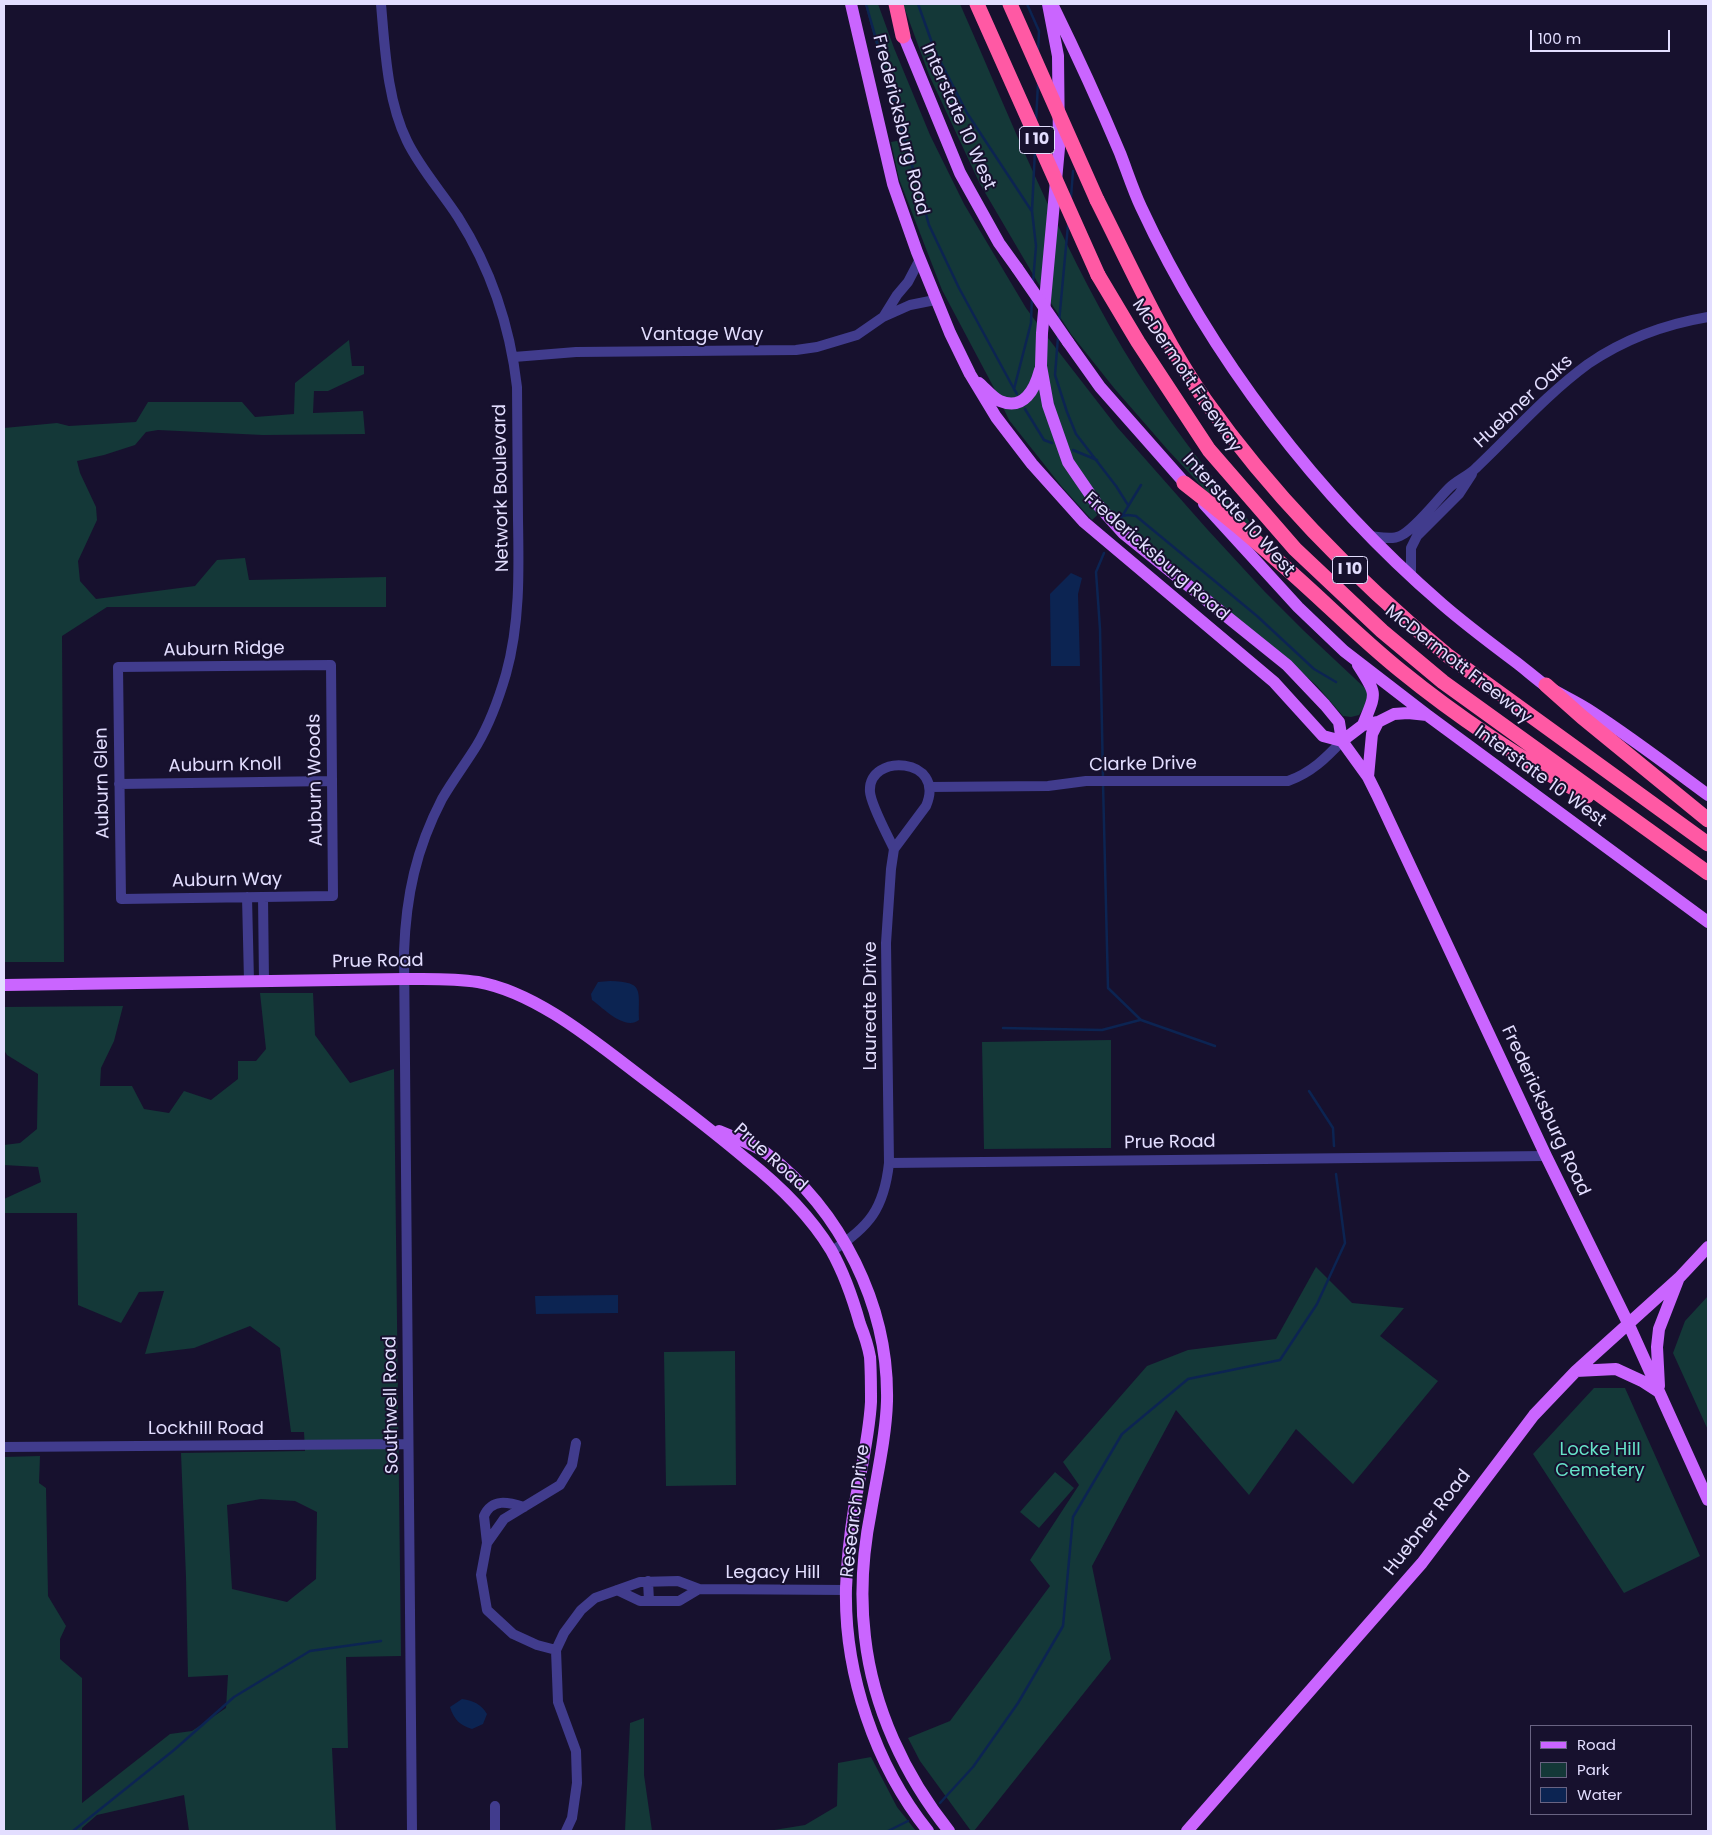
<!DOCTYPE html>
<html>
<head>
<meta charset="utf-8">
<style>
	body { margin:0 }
	#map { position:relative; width:1712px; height:1835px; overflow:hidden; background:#17112e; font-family:Poppins,sans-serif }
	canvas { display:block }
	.frame { position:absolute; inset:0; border:5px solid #e3deff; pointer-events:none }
	.legend { position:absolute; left:1530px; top:1725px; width:162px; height:90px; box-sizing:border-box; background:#17112e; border:1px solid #696382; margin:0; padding:6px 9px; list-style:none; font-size:15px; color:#e3deff }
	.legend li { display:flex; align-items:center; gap:10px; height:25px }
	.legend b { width:25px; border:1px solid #696382 }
	.scale { position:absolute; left:1530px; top:30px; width:140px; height:22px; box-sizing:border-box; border:2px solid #e3deff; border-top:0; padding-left:6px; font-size:15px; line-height:18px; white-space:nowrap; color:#e3deff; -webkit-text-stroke:4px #17112e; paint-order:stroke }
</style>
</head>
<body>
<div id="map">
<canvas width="1712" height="1835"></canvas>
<div class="frame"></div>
<ul class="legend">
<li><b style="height:6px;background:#ca65ff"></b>Road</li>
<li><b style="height:14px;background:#143838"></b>Park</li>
<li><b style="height:14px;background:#0c2452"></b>Water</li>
</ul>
<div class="scale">100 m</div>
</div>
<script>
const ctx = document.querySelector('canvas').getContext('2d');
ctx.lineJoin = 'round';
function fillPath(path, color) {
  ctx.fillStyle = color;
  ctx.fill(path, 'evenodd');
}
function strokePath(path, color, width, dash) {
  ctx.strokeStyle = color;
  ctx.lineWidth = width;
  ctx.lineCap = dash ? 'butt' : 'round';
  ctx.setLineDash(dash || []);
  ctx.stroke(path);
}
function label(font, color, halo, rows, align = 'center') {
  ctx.font = font + ' Poppins,sans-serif';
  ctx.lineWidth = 4;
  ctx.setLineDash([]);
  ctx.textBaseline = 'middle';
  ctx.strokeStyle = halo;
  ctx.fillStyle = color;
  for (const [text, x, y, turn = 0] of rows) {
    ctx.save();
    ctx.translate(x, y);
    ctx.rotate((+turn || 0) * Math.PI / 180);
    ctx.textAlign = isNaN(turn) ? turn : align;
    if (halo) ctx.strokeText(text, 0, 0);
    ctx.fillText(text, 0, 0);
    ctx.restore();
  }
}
fillPath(new Path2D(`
	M865 4H878L894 48 930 135 964 204 1026 308 1048 338 1117 427 1207 529 1265 592 1303 630 1367 690 1369 700 1359 715 1351 717 1343 716 1317 686 1297 668 1105 508 1092 520 1062 487 1009 420 994 388 942 290 899 179 891 142 902 140Z
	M903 4H960C1011 120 1058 239 1123 349 1163 416 1212 479 1263 537L1259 539 1205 490 1167 449 1114 388 1071 334 1038 283 980 184 929 75Z
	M349 340 352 366H364V374L328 391H314L313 413 363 411 365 434 263 435 158 430 146 432 135 445 104 455 77 461 80 473 96 507 97 520 78 561 80 581 96 599 195 586 217 560 245 558 249 580 386 577V607H107L62 636 64 962H4V428L57 423 69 426 136 422 148 402H242L255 417 294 414 295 383Z
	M260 993H313L315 1035 350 1083 394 1069 401 1656 346 1657 348 1748H332L336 1831H189L184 1795 97 1815 82 1828V1831H4V1457L40 1456 39 1483 46 1488 48 1596 66 1626 60 1639V1659L82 1678V1803L170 1734 192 1731 226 1708 228 1675 188 1677 186 1577 181 1453 305 1451 304 1432H291L280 1348 250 1326 194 1348 145 1354 164 1291 139 1292 121 1323 78 1305 77 1213H4V1199L41 1182 38 1167 4 1165V1145L20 1143 37 1129 38 1074 7 1055 4 1050V1007L123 1006 114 1041 101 1068 100 1086H132L144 1109 169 1113 184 1091 211 1100 238 1079V1061H256L266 1049ZM261 1499 295 1501 317 1512 316 1579 287 1602 232 1589 227 1505Z
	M1111 1040V1148L984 1149 982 1042Z
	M1316 1267 1352 1303 1404 1308 1380 1336 1438 1381 1353 1484 1296 1429 1249 1495 1176 1410 1092 1566 1111 1659 974 1831H971L920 1761 908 1738 950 1721 1050 1586 1030 1560 1079 1485 1063 1462 1147 1366 1188 1350 1276 1339Z
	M1708 1296V1430L1673 1353 1685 1321Z
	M735 1351 736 1485 666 1486 664 1352Z
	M1594 1388H1625L1700 1556 1624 1593 1533 1454Z
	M1055 1472 1074 1488 1039 1528 1020 1512Z
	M644 1718V1775L652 1831H625L630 1723Z
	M871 1757 897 1807 916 1831H768L805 1825 837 1806 838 1763Z`), '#143838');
fillPath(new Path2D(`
	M1071 573 1082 578 1078 594 1080 666H1051L1050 594Z
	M610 981C645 982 638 990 639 1020 625 1031 603 1008 592 1000L591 994 598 982Z
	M618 1295V1313L536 1314 535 1296Z
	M462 1699C474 1701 481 1704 487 1714L483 1724 472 1729C460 1725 454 1720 450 1707Z`), '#0c2452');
strokePath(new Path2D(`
	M866 4 929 225 959 288 1014 389
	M918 4 935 51 967 113 1031 210
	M1027 4 1039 31 1038 52
	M1036 122 1038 83
	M1071 197 1073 171
	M1033 282 1036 246 1032 211 1035 150
	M1059 322 1068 225
	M1058 337 1055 375 1067 412 1076 434 1116 486 1128 505
	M1017 394 1014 389 1031 323 1032 297
	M1025 409 1044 440 1052 443
	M1073 450 1097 460
	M1122 516 1128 515 1136 516 1257 616 1314 669 1336 682
	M1121 518 1141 485
	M1103 778 1100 629 1096 572 1104 553
	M1103 783 1108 988 1141 1020 1215 1046
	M1003 1028 1102 1030 1140 1020
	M1309 1091 1333 1128 1334 1146
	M940 1803 973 1767 1018 1703 1063 1626 1073 1517 1122 1434 1188 1379 1280 1360 1317 1304 1345 1243 1336 1174
	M73 1831 174 1750 234 1697 310 1651 381 1641
	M888 1831 908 1821`), '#0c2452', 2.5);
strokePath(new Path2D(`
	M381 4C385 49 387 100 407 141 420 168 441 191 458 217 491 269 510 326 517 387 517 431 518 476 518 520 519 572 520 624 506 674 499 698 490 723 477 745 466 763 453 780 442 799 416 849 406 896 404 952L412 1831
	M884 316 897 295 908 282 920 259
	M514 357 576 352 796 350 817 347 857 335 883 317 910 305 935 300
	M1370 536C1379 537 1392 540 1400 536 1415 529 1436 501 1449 488 1457 480 1468 476 1476 468 1513 433 1547 394 1588 364 1623 340 1666 324 1708 317
	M1411 575V548L1417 536 1459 494 1472 474
	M331 665 333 896 121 899 118 667Z
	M119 784 332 781
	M929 787 1048 786 1086 781H1288C1311 773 1326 758 1342 741
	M247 897 249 981
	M263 897 264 981
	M889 1163 1546 1156
	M832 1251C869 1227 884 1209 889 1163L886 943 891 869 894 849 926 806C947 757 867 752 870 792 871 805 888 836 894 849
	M4 1447 408 1444
	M487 1543 484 1516C492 1498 508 1502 524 1507
	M648 1581 649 1601
	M617 1590 640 1601H679L699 1589
	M556 1650 537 1645 513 1634 487 1610 481 1575 487 1543 504 1519 560 1485 572 1465 576 1443
	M495 1806V1831
	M566 1831 572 1818 577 1783 576 1751 558 1702 556 1650 564 1633 581 1610 595 1598 640 1582 678 1581 699 1589 846 1590`), '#413c8d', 10);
strokePath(new Path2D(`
	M851 4 893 184 917 252 950 333 970 374 996 417 1032 464 1084 522 1274 682 1323 736 1342 741
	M1048 4 1058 56 1059 148 1042 333 1041 366 1048 405 1068 462 1096 503 1123 533 1287 665 1325 705 1339 722 1342 741 1368 777 1377 795 1546 1156 1628 1323 1708 1500
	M1052 4C1076 53 1099 103 1120 153 1127 171 1133 190 1141 207 1210 356 1318 497 1442 604 1465 624 1489 642 1513 660 1524 668 1535 678 1546 686 1561 695 1577 702 1592 712 1632 738 1670 767 1708 795
	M900 27 960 173 999 243 1017 268
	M1068 342 1100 387 1190 489
	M979 383C985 388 993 398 1000 401 1024 411 1035 389 1040 370
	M1204 504 1298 607 1344 651 1427 715 1708 922
	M1358 665C1378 696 1376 692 1363 725
	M1342 741 1363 725 1378 722 1394 714 1408 713 1427 715
	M1368 777 1372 734 1378 722
	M4 985 404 979C428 979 453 978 478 982 540 993 602 1048 652 1085 684 1109 715 1133 746 1159 779 1185 809 1214 831 1250 844 1273 853 1299 860 1324 864 1334 868 1346 870 1357 871 1371 871 1388 871 1402 869 1438 860 1473 854 1509 850 1534 847 1562 846 1588 844 1673 875 1765 928 1831
	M719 1131C735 1138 752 1143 766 1153 841 1210 889 1306 887 1401 886 1437 877 1475 871 1511 863 1551 860 1596 865 1637 873 1708 905 1776 949 1831
	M1576 1371 1616 1369 1642 1381 1659 1392
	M1659 1386 1657 1347 1659 1329 1678 1280
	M1187 1831 1422 1563 1534 1415 1576 1371 1679 1278 1708 1247`), '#ca65ff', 12);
strokePath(new Path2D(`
	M896 4 903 36
	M1097 200C1131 267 1162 338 1205 400 1273 496 1356 580 1447 655L1708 844
	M1098 275 1138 342 1209 450 1295 549 1382 631 1443 682 1708 873
	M1184 483C1219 510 1253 538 1286 568 1325 602 1361 639 1401 671 1460 719 1521 759 1587 796
	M1546 685 1582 717 1708 820`), '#ff59a4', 15);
strokePath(new Path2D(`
	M1017 268 1068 342`), '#ca65ff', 12);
strokePath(new Path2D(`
	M977 4 1098 275
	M1010 4 1097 200`), '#ff59a4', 15);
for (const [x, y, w] of [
	[1037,140,35],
	[1350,570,35]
]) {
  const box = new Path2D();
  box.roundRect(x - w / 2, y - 13.5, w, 27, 4);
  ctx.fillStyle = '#17112e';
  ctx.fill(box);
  strokePath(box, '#e3deff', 1);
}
label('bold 16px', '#e3deff', null, [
	["I 10",1037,140],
	["I 10",1350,570]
]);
label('18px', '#e3deff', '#17112e', [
	["Interstate 10 West",958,117,66],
	["Fredericksburg Road",900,125,76],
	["Vantage Way",702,335],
	["McDermott Freeway",1186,376,56],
	["Huebner Oaks",1524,402,-43],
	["Network Boulevard",502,488,-91],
	["Interstate 10 West",1238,515,48],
	["Fredericksburg Road",1156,557,41],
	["Auburn Ridge",224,650,-1],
	["McDermott Freeway",1458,665,38],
	["Clarke Drive",1143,765,-1],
	["Auburn Knoll",225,766,-1],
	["Interstate 10 West",1540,777,36],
	["Auburn Woods",316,780,-91],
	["Auburn Glen",103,783,-91],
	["Auburn Way",227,881,-1],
	["Prue Road",378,962,-1],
	["Laureate Drive",871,1006,-90],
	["Fredericksburg Road",1545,1111,65],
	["Prue Road",1170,1143,-1],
	["Prue Road",770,1158,42],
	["Southwell Road",392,1405,-91],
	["Lockhill Road",206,1429],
	["Research Drive",856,1511,-83],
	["Huebner Road",1428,1523,-52],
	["Legacy Hill",773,1573]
]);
label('18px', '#66e3c8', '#17112e', [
	["Locke Hill",1600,1450],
	["Cemetery",1600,1471]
]);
</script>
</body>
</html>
